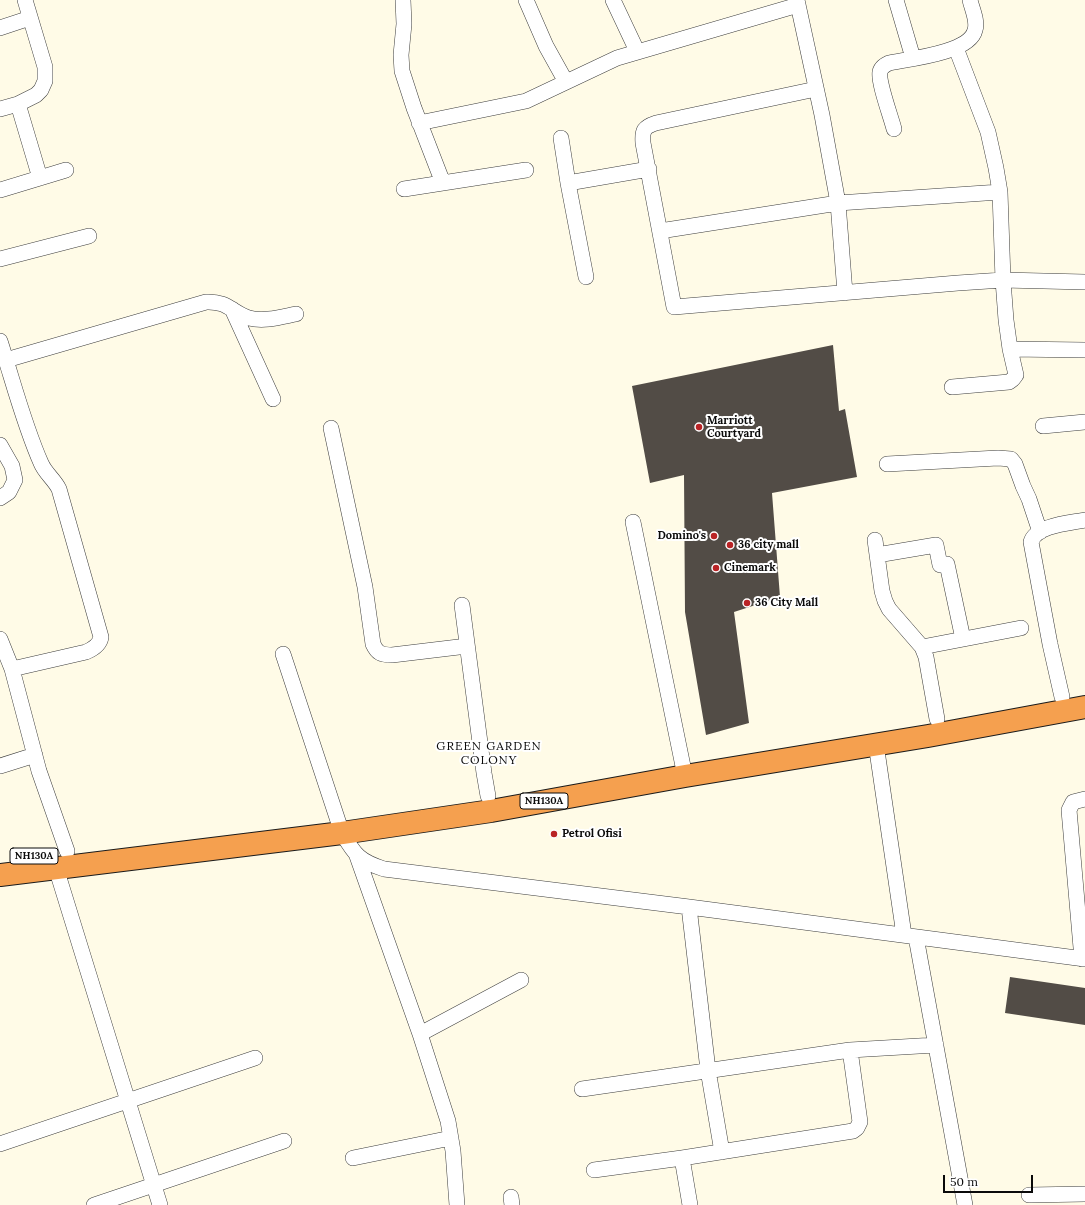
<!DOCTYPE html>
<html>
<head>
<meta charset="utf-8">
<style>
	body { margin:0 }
	#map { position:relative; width:1085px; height:1205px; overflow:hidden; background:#fffbe7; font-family:Lora,serif }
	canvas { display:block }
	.scale { position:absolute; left:943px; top:1175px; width:90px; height:18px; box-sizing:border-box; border:2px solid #0a0a0a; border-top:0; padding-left:5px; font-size:12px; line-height:14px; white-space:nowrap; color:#0a0a0a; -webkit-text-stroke:3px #fff; paint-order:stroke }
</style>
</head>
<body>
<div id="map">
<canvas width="1085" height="1205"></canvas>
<div class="scale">50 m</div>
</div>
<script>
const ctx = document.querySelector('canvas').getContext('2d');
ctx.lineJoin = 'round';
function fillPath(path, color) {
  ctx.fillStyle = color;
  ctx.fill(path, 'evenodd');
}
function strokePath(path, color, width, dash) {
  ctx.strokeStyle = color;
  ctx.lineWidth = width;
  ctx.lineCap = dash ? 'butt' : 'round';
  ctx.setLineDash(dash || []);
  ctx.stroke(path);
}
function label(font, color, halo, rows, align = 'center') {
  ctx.font = font + ' Lora,serif';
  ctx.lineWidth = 4;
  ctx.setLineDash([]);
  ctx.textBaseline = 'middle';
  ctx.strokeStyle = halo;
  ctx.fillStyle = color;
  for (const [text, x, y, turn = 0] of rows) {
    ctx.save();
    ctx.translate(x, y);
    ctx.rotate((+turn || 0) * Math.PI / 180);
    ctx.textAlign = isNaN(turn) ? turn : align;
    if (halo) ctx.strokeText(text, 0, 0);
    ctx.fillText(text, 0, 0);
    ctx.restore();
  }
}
fillPath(new Path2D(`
	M833 345 839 411 845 409 857 477 772 493 780 597 734 612 749 723 706 735 685 612 684 475 650 483 632 386Z
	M1010 977 1085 988V1025L1005 1013Z`), '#524c46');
const minor = new Path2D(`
	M403 0 404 24 401 55 402 71 414 108 443 183
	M526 0 546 46 566 82
	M613 0 637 51
	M797 0 822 115 838 203 845 293
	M896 0 913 58
	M0 28 30 18
	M816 89 656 123C644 127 642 130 643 143L674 307 958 283 1003 280 1085 282
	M18 104 40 178
	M0 109 18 104 36 95 41 90 45 81V67L25 0
	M419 123 526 101 617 58 798 5
	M894 129C891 117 878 82 880 72 881 67 885 65 889 63 909 59 970 53 975 30 978 21 972 9 970 0
	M561 138 568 183 586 277
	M568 183 649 169
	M404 189 526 170
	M0 190 66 170
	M660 231 838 203 1000 192
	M0 259 89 236
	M232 309 273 399
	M0 341C13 381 24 425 41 463 45 473 54 479 59 489L101 637C100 645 93 649 86 652L12 669
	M1010 349 1085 350
	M6 360 206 302C228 301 231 312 249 318 264 322 281 317 296 314
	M952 387 1009 382 1013 379 1016 375 1010 349 1006 320 1003 280 1000 192 996 168 988 132 956 48
	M1043 426 1085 422
	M331 428 365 587 373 644C377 653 381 655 392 655L467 646
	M0 445 12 466 15 480 9 492 0 498
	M887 464 998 458 1011 459 1015 464 1023 486 1029 499 1040 532
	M633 522 685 776
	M875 540 882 591 885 601 889 609 922 647 926 657 937 719
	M877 555 936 545 940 565 947 564 963 639
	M462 605 484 773 488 796
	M0 639 12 669 39 771 67 851
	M922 647 1021 628
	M283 654 342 833C355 855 359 861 384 869L689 907 1085 959
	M1062 697 1050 644 1031 542C1036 525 1070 523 1085 520
	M876 744 904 935
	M0 766 35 755
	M357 856 420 1034 448 1121 453 1151 457 1205
	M56 868 160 1205
	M689 907 708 1070 722 1152
	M916 937 965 1205
	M1082 959 1069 810 1073 802 1085 799
	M420 1034 521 980
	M582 1089 850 1050 936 1045
	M0 1144 255 1058
	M353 1158 451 1138
	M682 1158 690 1205
	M594 1170 682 1158 853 1131 857 1128 860 1122 850 1050
	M1029 1195 1085 1194
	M511 1197 512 1205
	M94 1205 284 1141`);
const highway = new Path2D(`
	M0 875 342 833 491 811 685 776 928 736 1085 707`);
strokePath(minor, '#3d3d3d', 16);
strokePath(highway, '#1b1b1b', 24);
strokePath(minor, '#fff', 15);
strokePath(highway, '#f5a04f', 22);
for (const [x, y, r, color] of [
	[699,427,4,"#b92325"],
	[714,536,4,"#b92325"],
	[730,545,4,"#b92325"],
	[716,568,4,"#b92325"],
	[747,603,4,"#b92325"],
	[554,834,4,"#b92325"]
]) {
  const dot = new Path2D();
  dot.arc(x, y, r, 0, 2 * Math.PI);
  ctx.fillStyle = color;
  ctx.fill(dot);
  strokePath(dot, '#fff', 1.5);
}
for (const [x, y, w] of [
	[544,801,48],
	[34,856,48]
]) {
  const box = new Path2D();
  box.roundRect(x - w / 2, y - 8, w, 16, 3);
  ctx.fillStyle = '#fff';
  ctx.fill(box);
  strokePath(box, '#0a0a0a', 1);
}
label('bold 10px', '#0a0a0a', null, [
	["NH130A",544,801],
	["NH130A",34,856]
]);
label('bold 11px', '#0a0a0a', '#fff', [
	["Marriott",707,421],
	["Courtyard",707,434],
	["Domino's",706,536,"right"],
	["36 city mall",738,545],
	["Cinemark",724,568],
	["36 City Mall",755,603],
	["Petrol Ofisi",562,834]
], 'left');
ctx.letterSpacing = '1px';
label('12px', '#0a0a0a', '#fff', [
	["GREEN GARDEN",489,747],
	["COLONY",489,761]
]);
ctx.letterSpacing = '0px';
</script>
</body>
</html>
